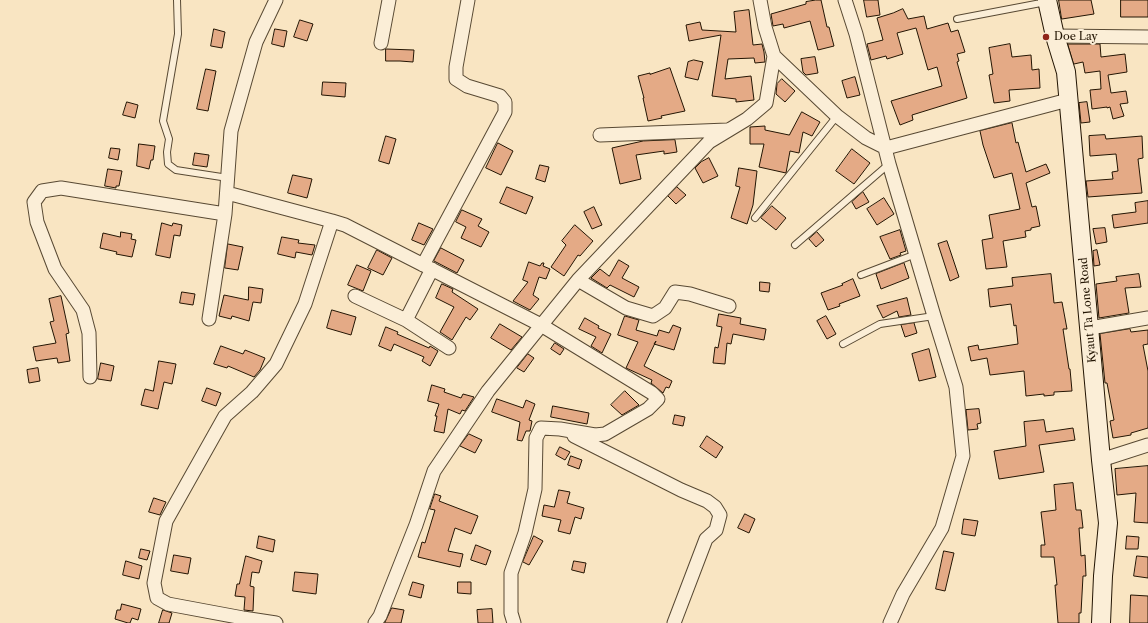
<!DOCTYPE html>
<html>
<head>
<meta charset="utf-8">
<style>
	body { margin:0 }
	canvas { display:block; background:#f9e5c2 }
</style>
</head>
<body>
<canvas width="1148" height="623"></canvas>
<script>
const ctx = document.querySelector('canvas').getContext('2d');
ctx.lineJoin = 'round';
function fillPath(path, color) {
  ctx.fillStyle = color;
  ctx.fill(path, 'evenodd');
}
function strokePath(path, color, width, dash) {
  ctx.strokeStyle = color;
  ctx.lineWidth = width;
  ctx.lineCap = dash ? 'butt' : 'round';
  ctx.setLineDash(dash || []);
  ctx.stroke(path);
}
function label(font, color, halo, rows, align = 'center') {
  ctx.font = font + ' "Libre Caslon Text",serif';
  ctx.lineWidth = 4;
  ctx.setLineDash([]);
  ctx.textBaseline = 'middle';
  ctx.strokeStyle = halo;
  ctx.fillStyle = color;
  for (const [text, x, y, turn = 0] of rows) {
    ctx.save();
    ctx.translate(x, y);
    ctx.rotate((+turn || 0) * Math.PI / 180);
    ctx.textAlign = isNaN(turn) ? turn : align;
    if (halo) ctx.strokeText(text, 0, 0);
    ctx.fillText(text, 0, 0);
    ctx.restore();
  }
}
const building = new Path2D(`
	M816 0H821L827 27H829L834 46 818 50 810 21 784 28 783 24 773 26 771 14 806 4V2Z
	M864 0H878L880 15 867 17Z
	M1059 0H1091L1094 14 1062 19Z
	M1121 0H1148V17H1121Z
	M903 9 908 19 924 16 927 29 948 23 951 32 958 30 965 52 957 54 959 61 957 62 967 98 912 115 913 120 900 125 891 101 942 86 937 67 928 70 916 28 897 33 903 54 887 59 886 56 871 60 867 44 883 40 877 18 893 13Z
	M749 10 753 45 762 44 764 52 765 62 755 63 754 58 728 59 725 79 751 76 754 100 736 102V99L712 96 721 35 689 41 686 25 700 22 702 30 736 32 734 12Z
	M300 20 313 24 307 41 294 37Z
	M214 29 225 32 222 48 211 46Z
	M275 29 287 31 284 47 272 44Z
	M1010 44 1012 57 1031 55 1032 70 1039 69 1040 88 1009 90 1010 101 994 103 989 75 993 74 989 48Z
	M1068 44H1100L1101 57 1125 54 1127 72 1108 75 1111 93 1126 91 1128 103 1120 104 1124 116 1113 119 1110 107 1107 108V107L1092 109 1090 90 1101 89 1100 71 1085 73 1083 62 1074 64Z
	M386 49 414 50 413 62 400 61H386Z
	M815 57 818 73 806 75 803 72 801 59Z
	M694 60 703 62 698 80 685 77 688 62Z
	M670 68 685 111 661 116 662 118 648 121 643 98H644L638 76 650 73V74Z
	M206 69 216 71 208 111 197 109Z
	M855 77 860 95 847 98 842 81Z
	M782 79 795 91 785 102 776 94 777 84Z
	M323 82 346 83 345 97 322 95Z
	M127 102 138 105 135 118 123 115Z
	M1087 102 1090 122 1081 123 1079 103Z
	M802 112 820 122 812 136 803 132 799 153 790 151 786 173 759 167 764 144H750V127L765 126V130L789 135Z
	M1012 123 1016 143 1018 142 1026 172 1046 164 1050 173 1026 183 1032 207 1036 206 1040 226 1031 228V230L1025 231 1026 237 1003 241 1007 267 986 269 982 240 993 238 989 215 1020 209 1012 173 994 178 983 145 980 131Z
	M1105 135 1106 139 1142 136 1143 158 1138 159 1142 193 1088 197 1086 181 1113 179 1112 172 1118 171 1116 154 1090 156 1089 136Z
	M386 136 396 139 389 164 379 161Z
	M675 140 677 152 664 154V151L636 155 641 179 620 184 612 148 643 141Z
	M498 143 513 151 501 175 486 168Z
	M139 144 155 146 153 160H151L149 169 137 166Z
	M111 148 120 149 118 160 109 158Z
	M852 149 870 163 854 184 836 171Z
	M195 153 209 155 207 167 193 165Z
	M709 158 718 176 703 183 695 168 701 162Z
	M540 165 549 167 545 182 536 179Z
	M739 168 757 171 753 205 747 224 731 218 740 187 736 186Z
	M108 169 122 171 119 186H116V188L105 186Z
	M293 175 312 179 307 198 288 193Z
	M507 187 533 197 526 214 500 203Z
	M677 187 686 195 676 204 668 196Z
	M863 192 869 202 856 209 852 202Z
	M884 198 894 214 877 225 867 209Z
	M1148 201V223L1114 228 1112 215 1136 212 1135 203Z
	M772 206 786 218 776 230 761 218Z
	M594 207 602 225 592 229 584 212Z
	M462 210 482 219 478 226 489 232 481 247 461 238 466 227 456 222Z
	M162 223 172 226 173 223 182 225 180 236 174 235 170 258 156 255Z
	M419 223 433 229 424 245 412 240Z
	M575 225 593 241 580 256 578 255 564 276 551 267 566 245 562 241Z
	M1105 228 1107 242 1096 244 1093 229Z
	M900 230 906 251 900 253 901 255 890 259 880 237Z
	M121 232 132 234 131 239 136 240 132 257 116 254 117 252 100 248 103 233 120 237Z
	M817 232 824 240 816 247 809 239Z
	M282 237 299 240 298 243 315 245 312 255 296 252 295 258 278 254Z
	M947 241 959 277 950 281 938 244Z
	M228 244 243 247 238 270 225 268Z
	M441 248 464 260 457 273 434 261Z
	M377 250 392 258 383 275 368 268Z
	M1097 250 1100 265 1094 266 1093 251Z
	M619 260 629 266 622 278 639 287 634 297 610 285 607 288 591 278 600 269 609 276Z
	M529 262 540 266 542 263H544L543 266 550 269 546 279 539 277 533 295 539 299 530 310 513 301 528 282 523 280Z
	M904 263 909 278 881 289 876 274Z
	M357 265 371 271 363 291 348 285Z
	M1051 274 1054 303 1062 302 1067 329H1063L1069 369H1070L1072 391 1054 392V395L1044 396V394L1026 396 1024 371 990 375 987 358 971 361 968 347 978 345 979 350 1018 344 1016 325 1014 326 1011 304 990 307 988 289 1013 286 1012 278Z
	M1139 274 1141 287 1125 288 1129 313 1099 318 1096 284 1117 281 1116 277Z
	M853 279 860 296 839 304 840 306 828 310 821 293 843 285 842 284Z
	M760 282 770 283 769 292 760 291Z
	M442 284 453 289 452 292 478 309 470 320 466 317 452 340 440 332 454 307 436 298Z
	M249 287 263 289 261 303 253 302 249 321 232 316 231 319 219 316 224 295 248 300Z
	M182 292 195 294 193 305 180 303Z
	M61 296 69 333 66 334 70 361 58 363 57 358 36 361 33 347 56 343 50 322 54 321 49 299Z
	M907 298 911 315 899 317 897 311 883 318 877 306Z
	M332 310 356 317 351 335 327 328Z
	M719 314 741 318 740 324 766 329 764 340 733 334 731 344 727 343 725 364 713 363 715 347 718 348 722 327 717 326Z
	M625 316 639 320 636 330 657 336 659 330 669 333 673 325 681 328 674 350 654 344 656 341 644 366 672 381 669 388 666 387 663 393 651 383 652 380 626 368 638 342 618 335Z
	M826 316 836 334 827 339 817 321Z
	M585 318 599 326 598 328 611 334 602 353 591 346 596 337 579 329Z
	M914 323 917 333 905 337 901 325Z
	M500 324 522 337 511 350 491 338Z
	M386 327 398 332 397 334 429 348 430 346 438 351 430 366 422 361 424 357 394 344 391 351 379 346Z
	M1130 329 1131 332 1148 330V344L1143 345 1148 371V428L1131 433V435L1113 438 1110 421 1114 420 1107 383H1105L1100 334Z
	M555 343 564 349 560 355 551 349Z
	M221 346 243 354 245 350 265 358 260 370 254 377 228 366 227 368 214 364Z
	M929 349 936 377 919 381 912 354Z
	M528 354 534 358 524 372 517 368Z
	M159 361 176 364 172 384 164 382 158 409 141 405 145 389 153 391Z
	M101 363 114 366 111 381 98 379Z
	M38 368 40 381 29 383 27 370Z
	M432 385 445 389 444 392 461 398 463 394 474 397 465 411 462 410 460 414 448 409 444 433 434 431 437 416H435L439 404 428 401Z
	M207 388 221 393 216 406 202 401Z
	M625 391 639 405 622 415 611 405Z
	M497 399 523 408 526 400 535 404 529 420 532 421 530 431H526L522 441 517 440 520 422 492 412Z
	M553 406 589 413 587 424 551 417Z
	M979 409 981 423 977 424 978 429 968 430 966 410Z
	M675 415 685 417 683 426 673 424Z
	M1044 420 1046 432 1073 428 1075 440 1039 445 1044 472 999 479 994 451 1026 446 1024 422Z
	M469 434 482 440 475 453 460 446Z
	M707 436 723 447 716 458 700 447Z
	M560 447 570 452 565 460 556 455Z
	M571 456 582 460 579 469 568 465Z
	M1148 466V523L1134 522 1136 493 1117 495 1115 469Z
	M1073 483 1076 510H1081L1083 528H1079L1081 556 1085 555 1086 576H1083L1081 613H1079V623H1058L1055 585H1057L1054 557H1041V545H1045L1041 512 1056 510 1054 485Z
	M559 490 570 492 567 503 584 508 581 519 575 517 570 534 558 531 561 520 542 516 544 505 554 507Z
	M435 494 441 496 439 501 478 516 471 534 455 528 448 551 463 554 460 567 418 557 422 542 425 543 435 510 430 509Z
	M154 498 166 502 160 515 149 512Z
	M745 514 755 519 749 533 738 528Z
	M964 519 978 521 975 536 962 534Z
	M259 536 275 540 273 552 257 548Z
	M534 536 543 541 529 565 523 562Z
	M1127 536 1139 537 1138 549H1126Z
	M476 545 491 551 486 565 471 560Z
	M141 549 150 551 147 560 139 558Z
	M944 551 954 553 945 591 936 589Z
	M174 555 191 558 188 574 171 571Z
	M246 556 262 561 259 573 252 572 250 586 254 587 253 611 244 610 245 597 235 596 237 584H239Z
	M1137 556 1148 557V578L1134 576Z
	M126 561 142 566 139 579 123 575Z
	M574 561 586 563 584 573 572 570Z
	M295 572 318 574 316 594 293 591Z
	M413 582 424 585 421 598 409 595Z
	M458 582H471V594L458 593Z
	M1131 595 1148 596V623H1130Z
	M122 604 141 609 138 620 132 618 130 623H128L115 619 117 610H120Z
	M392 608 404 610 401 623H385Z
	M492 609 493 623H478L477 610Z
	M163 610 172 613 169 623H159Z`);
fillPath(building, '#e4aa86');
strokePath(building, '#231503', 1);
const lane = new Path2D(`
	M177 0 178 34 163 121 169 139 167 152 168 164 176 170 228 178
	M957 19 1046 2
	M755 218 837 116
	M795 245 889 164
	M861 275 916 254
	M843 344 880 324 934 316`);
const street = new Path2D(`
	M845 0 856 34 889 164 934 316 956 387 963 456 942 528 903 594 890 623
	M1055 36 1148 37
	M381 43 389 0
	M774 56 837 116 866 138 886 148 1068 100
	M600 135 727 130
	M227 193 332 221
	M423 265 505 112V102L500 96 467 86 456 79V67L468 0
	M578 280 626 308 653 316 665 308 675 292 690 294 729 306
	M355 296 406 320 432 269
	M209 319 225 214 231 131 256 42 276 0
	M406 320 449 348
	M1090 328 1148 318
	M90 377 89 333 83 310 55 269 37 222 34 202 42 191 61 188 225 214
	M574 436 681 490 707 501 715 507 720 515 716 530 706 539 674 623
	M1101 460 1148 445
	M276 623 243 618 168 604 157 598 154 583 166 521 225 416 252 392 276 364 305 304 332 221 345 225 541 325 652 393 658 399 648 409 605 434 595 435 560 429 541 428 536 438 535 489 525 533 511 573V613L514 623
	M375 623 380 616 416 525 434 471 488 391 578 280 709 142 747 119 766 103 774 56 765 27 760 0`);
const secondary = new Path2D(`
	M1047 0 1055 36 1066 72 1101 460 1108 523 1103 576 1101 623`);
strokePath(lane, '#584933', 8);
strokePath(street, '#584933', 15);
strokePath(secondary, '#231503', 20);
strokePath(lane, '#fbeed7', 6);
strokePath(street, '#fbeed7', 13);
strokePath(secondary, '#fbeed7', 18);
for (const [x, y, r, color] of [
	[1046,37,4,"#8f2418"]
]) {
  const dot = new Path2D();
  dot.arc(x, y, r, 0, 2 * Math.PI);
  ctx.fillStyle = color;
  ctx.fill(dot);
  strokePath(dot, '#fbeed7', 1.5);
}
label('11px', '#231503', '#fbeed7', [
	["Doe Lay",1054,37]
], 'left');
label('11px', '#231503', '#fbeed7', [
	["Kyaut Ta Lone Road",1088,310,-95]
]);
</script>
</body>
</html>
